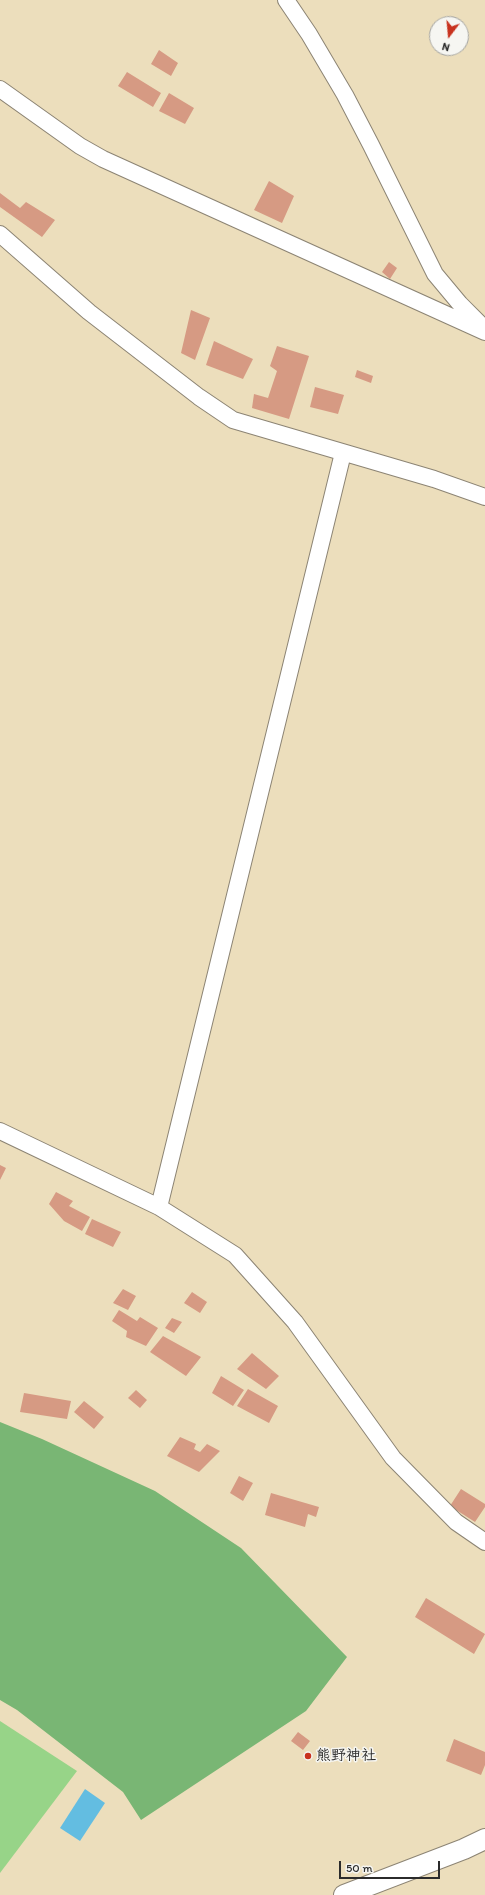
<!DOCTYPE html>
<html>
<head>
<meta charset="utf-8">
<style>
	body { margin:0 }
	#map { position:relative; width:485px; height:1895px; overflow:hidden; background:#ecdebc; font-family:Itim,sans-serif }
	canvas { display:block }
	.north { position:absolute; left:429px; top:16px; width:40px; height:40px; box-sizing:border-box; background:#f6f6f2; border:1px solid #a5a5a2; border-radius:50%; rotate:196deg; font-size:11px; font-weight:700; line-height:16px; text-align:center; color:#2b2b2b }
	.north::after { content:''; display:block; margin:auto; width:14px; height:18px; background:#c8321e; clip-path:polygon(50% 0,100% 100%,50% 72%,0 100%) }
	.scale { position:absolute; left:339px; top:1861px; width:101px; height:18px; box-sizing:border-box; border:2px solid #2b2b2b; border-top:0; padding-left:5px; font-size:12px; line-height:14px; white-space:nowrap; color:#2b2b2b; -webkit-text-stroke:3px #f6f6f2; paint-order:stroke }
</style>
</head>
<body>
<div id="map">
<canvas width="485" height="1895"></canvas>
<div class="north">N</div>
<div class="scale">50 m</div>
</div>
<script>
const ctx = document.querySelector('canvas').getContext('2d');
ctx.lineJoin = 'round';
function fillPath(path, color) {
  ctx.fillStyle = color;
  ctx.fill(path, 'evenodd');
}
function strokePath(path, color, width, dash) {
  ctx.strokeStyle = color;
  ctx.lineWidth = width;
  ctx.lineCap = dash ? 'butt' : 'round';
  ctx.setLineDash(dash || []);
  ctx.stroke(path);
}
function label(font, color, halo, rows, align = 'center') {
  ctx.font = font + ' Itim,"Klee One",sans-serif';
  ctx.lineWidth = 3;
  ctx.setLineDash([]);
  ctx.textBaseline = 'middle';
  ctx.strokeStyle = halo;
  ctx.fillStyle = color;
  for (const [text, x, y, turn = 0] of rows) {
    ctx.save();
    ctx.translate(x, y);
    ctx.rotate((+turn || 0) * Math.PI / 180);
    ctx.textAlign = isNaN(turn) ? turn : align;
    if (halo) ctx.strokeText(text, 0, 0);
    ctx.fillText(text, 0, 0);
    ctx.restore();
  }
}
fillPath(new Path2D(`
	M0 1721 77 1771 0 1873Z`), '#97d488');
fillPath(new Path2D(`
	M0 1422 42 1439 155 1491 241 1548 347 1657 306 1711 141 1820 123 1792 17 1710 0 1700Z`), '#79b674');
fillPath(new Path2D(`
	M85 1789 105 1803 80 1841 60 1828Z`), '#63bde1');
fillPath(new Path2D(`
	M159 50 178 63 171 76 151 64Z
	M127 72 161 93 153 107 118 86Z
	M169 93 194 108 185 124 159 111Z
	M269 181 294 196 282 223 254 210Z
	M0 193 20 208 26 202 55 220 42 237 0 207Z
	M389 262 397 268 390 279 382 272Z
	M191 310 210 318 195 360 181 353Z
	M214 341 253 359 243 379 206 365Z
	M277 346 309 356 289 419 252 408 254 394 268 398 277 371 270 366Z
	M357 370 373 376 371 383 355 377Z
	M315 387 344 395 338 414 310 407Z
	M0 1165 6 1168 0 1180Z
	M56 1192 73 1201 69 1206 90 1217 82 1231 64 1221 49 1204Z
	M92 1219 121 1232 113 1247 85 1234Z
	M123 1289 136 1296 128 1310 113 1303Z
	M192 1292 207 1302 200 1313 184 1303Z
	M119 1310 137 1321 140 1317 158 1328 146 1346 126 1337 127 1331 112 1321Z
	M172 1318 182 1322 174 1333 165 1328Z
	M163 1336 201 1357 186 1376 150 1352Z
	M252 1353 279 1376 266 1389 237 1369Z
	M221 1376 244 1390 233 1406 212 1393Z
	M248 1389 278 1406 269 1423 237 1406Z
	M136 1390 147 1400 140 1408 128 1398Z
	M24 1393 71 1401 67 1419 20 1412Z
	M84 1401 104 1417 94 1429 74 1412Z
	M180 1437 196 1444 194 1449 200 1452 207 1444 220 1451 199 1472 167 1456Z
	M239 1476 253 1483 243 1501 230 1493Z
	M461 1489 485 1504V1507L475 1522 450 1506Z
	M271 1493 319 1507 316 1517 308 1514 305 1527 265 1515Z
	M426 1598 485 1634 474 1654 415 1617Z
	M298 1732 310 1741 303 1750 291 1741Z
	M454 1739 485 1752V1765L481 1775 446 1761Z`), '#d69a83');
const minor = new Path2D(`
	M286 0 309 34 345 95 371 145 435 274 460 304 481 325
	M0 89 80 146 103 159 485 332
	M0 234 89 312 199 397 233 420 434 479 485 497
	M0 1131 159 1207 235 1255 295 1322 393 1458 456 1522 485 1542
	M159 1207 343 453`);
const major = new Path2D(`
	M344 1895 464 1849 485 1839`);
strokePath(minor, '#8c8474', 18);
strokePath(major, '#8c8474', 22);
strokePath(minor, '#fff', 16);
strokePath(major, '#fff', 20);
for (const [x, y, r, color] of [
	[308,1756,4,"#c8321e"]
]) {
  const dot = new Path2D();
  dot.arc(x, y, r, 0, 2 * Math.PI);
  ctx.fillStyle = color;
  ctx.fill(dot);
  strokePath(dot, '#f6f6f2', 1.5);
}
label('bold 15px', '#2b2b2b', '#f6f6f2', [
	["熊野神社",316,1756]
], 'left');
</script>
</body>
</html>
